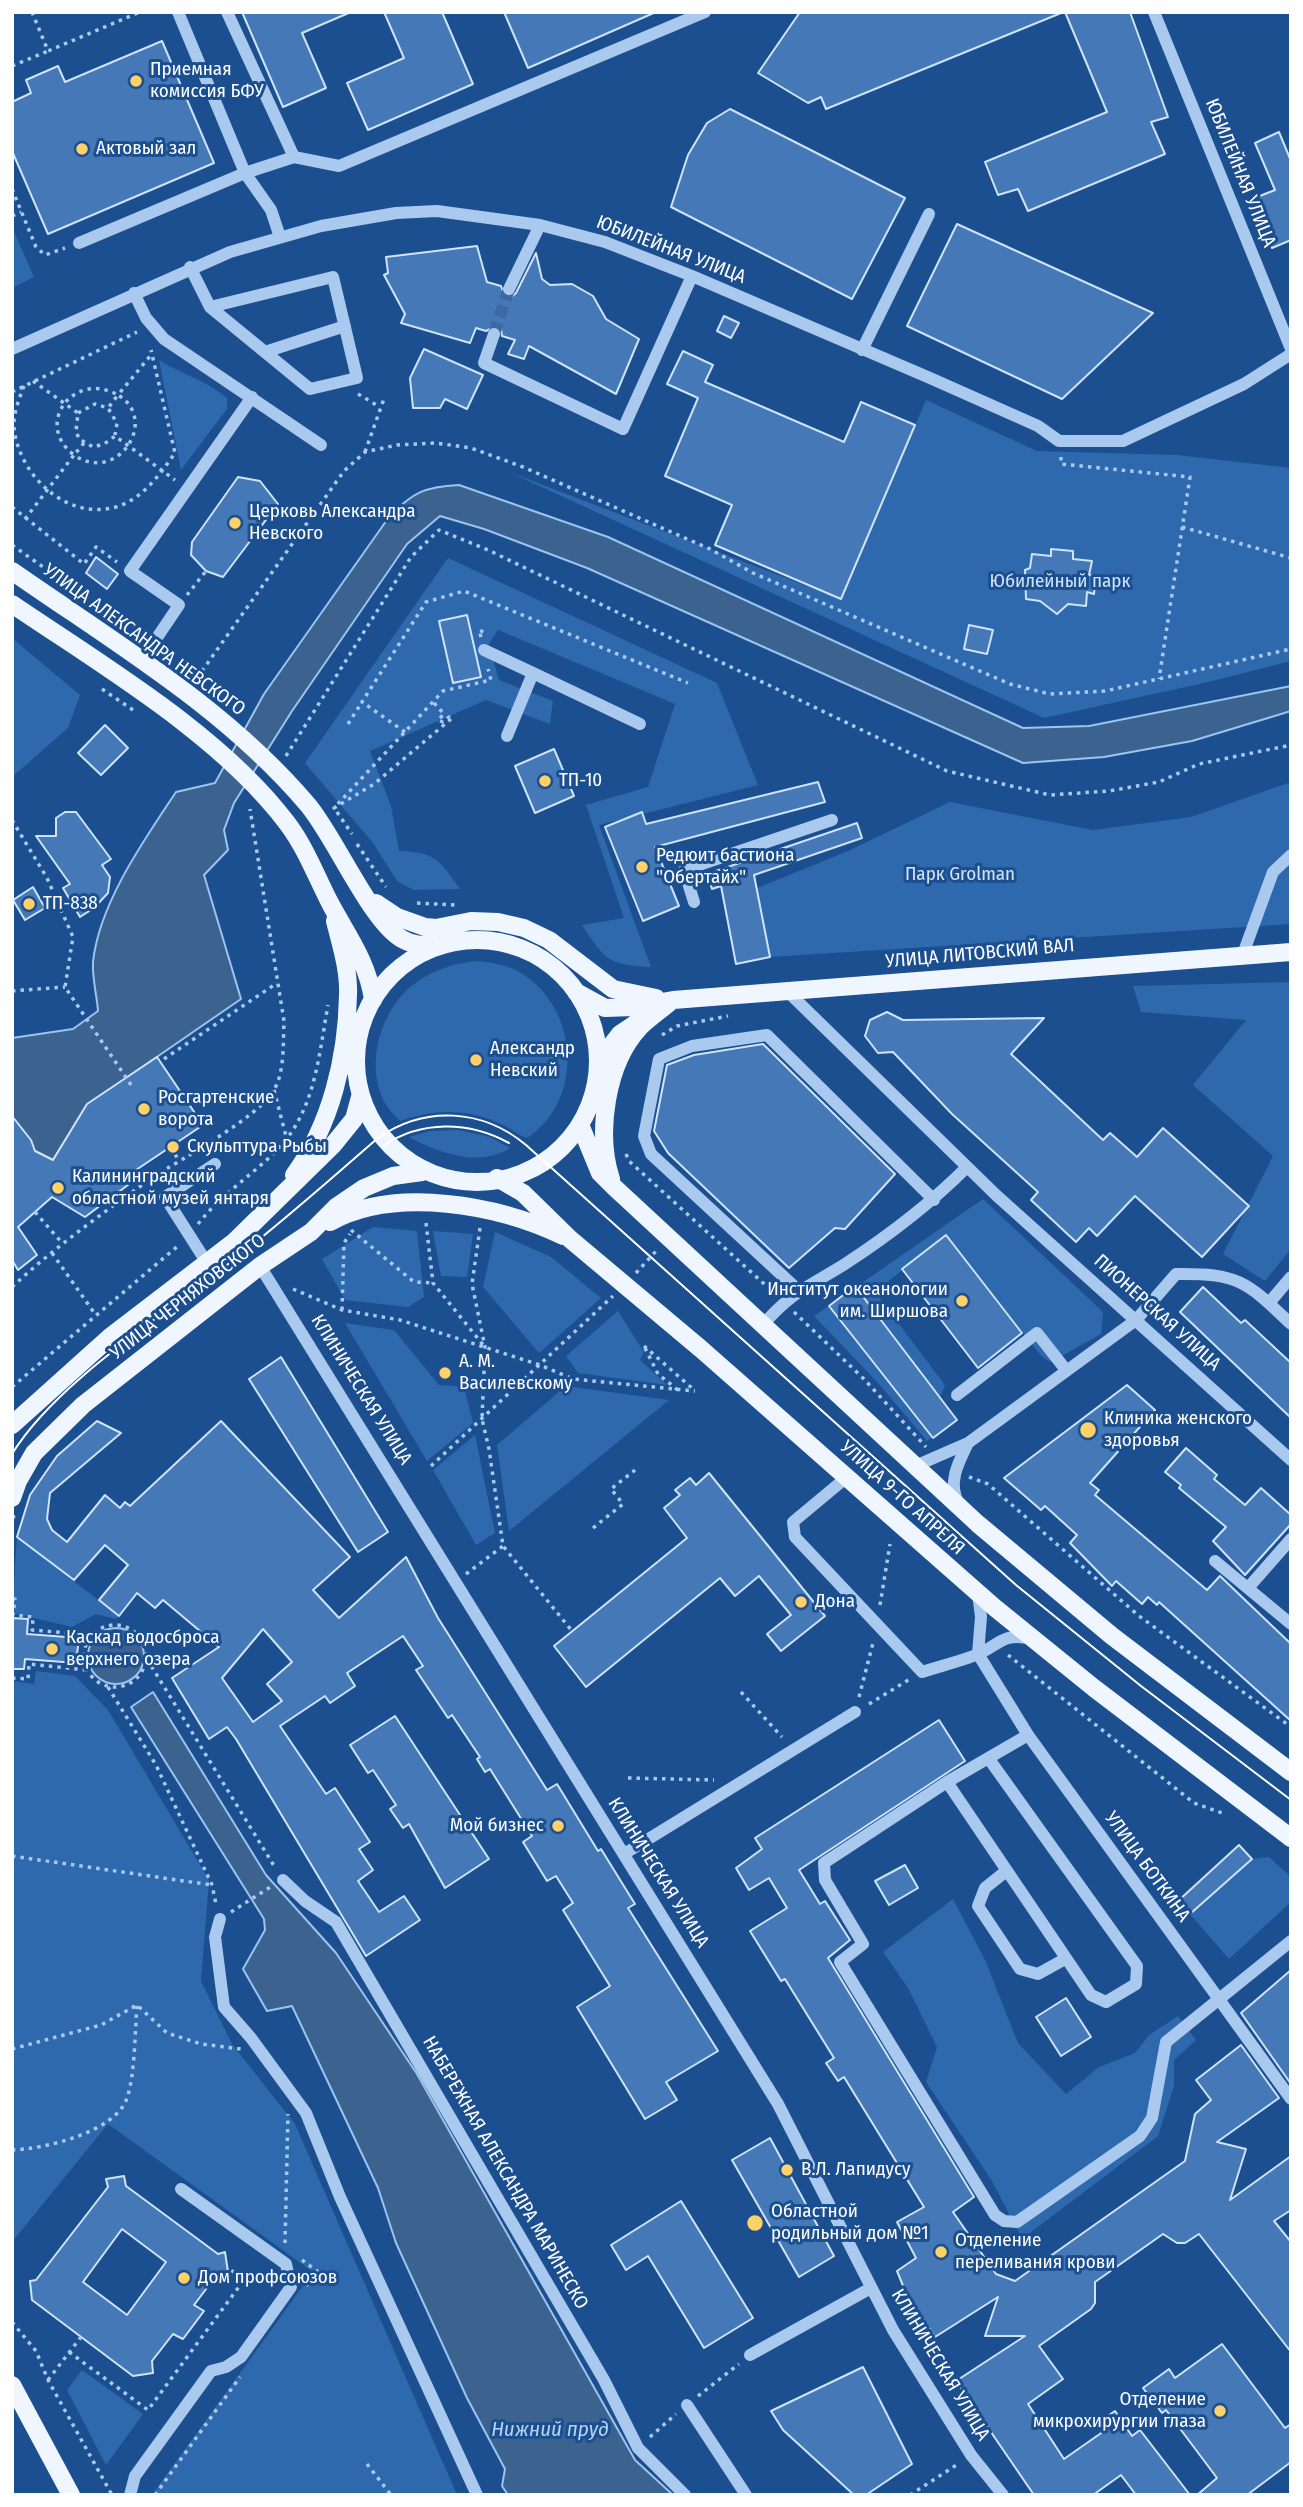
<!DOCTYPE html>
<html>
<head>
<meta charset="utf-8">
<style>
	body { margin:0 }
	#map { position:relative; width:1303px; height:2507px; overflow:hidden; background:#1b4f8f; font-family:"Fira Sans Condensed",sans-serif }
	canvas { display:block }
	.frame { position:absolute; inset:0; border:14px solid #fff; pointer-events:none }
</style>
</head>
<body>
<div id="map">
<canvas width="1303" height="2507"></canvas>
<div class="frame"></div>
</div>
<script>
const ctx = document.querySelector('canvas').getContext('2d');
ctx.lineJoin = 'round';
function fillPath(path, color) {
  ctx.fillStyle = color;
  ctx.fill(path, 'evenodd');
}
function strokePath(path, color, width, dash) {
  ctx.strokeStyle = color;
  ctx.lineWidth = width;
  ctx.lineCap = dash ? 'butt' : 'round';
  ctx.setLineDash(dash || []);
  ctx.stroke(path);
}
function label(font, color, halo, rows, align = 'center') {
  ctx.font = font + ' "Fira Sans Condensed",sans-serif';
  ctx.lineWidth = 6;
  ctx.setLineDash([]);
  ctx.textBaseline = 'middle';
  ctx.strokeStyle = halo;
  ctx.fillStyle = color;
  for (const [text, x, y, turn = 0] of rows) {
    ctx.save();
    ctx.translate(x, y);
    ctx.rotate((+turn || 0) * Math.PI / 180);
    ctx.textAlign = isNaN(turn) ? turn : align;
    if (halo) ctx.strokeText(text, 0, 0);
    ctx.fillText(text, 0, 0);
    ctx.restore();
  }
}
fillPath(new Path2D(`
	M12 227 34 277 12 288Z
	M159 360C181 374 206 380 227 398V409L181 470Z
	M926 400 1037 451 1177 455 1291 468V661L1213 681 1044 718 509 472 841 599Z
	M448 558 717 683 758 785 599 825 651 967C607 964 606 961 582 925L624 918 586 805 648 787 675 704 498 630 489 644 499 680 553 701 550 724 486 700 370 751 391 806 399 851C436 852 439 860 460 889L414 890 397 881 373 843 305 763Z
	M12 638 80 695 68 728 12 777Z
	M1291 782V924L770 957 736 964 722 895 757 888 848 851 950 802 1093 830 1191 817Z
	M479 961C493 963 509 965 521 973 579 1008 585 1100 527 1138 518 1135 511 1129 503 1125 471 1109 435 1108 401 1121 361 1090 373 1023 406 991 426 972 452 963 479 961Z
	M1291 982V1249L1265 1281 1223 1254 1273 1156 1193 1085 1246 1020 1141 1012 1133 986Z
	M458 1130 490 1137 510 1148C479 1168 439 1153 409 1137L430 1131Z
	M983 1199 1103 1312 1101 1334 1051 1362 1042 1357 946 1235 875 1292 945 1385 937 1404 951 1425 927 1441 879 1384 814 1316Z
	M373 1227 417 1231 424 1297 408 1307 345 1300 322 1259Z
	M433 1231 473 1234 467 1277 441 1276Z
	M495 1232 551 1257 601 1298 539 1353 483 1287Z
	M618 1311 644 1352 640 1360 667 1385 578 1373 566 1356Z
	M345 1323 394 1330 439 1385 464 1387 473 1423 427 1461Z
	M566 1386 669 1400 509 1531 497 1445Z
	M475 1435 495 1533 476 1545 433 1470Z
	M17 1537 119 1616 116 1619 96 1614 72 1627 12 1613Z
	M36 1671 75 1676 108 1710 209 1880 201 1981 232 2044 295 2124 457 2495H152L313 2272 108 2124 12 2242V1686L13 1681 34 1684Z
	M1269 1857 1291 1877V1902L1229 1959 1190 1914 1252 1859Z
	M953 1899 985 1960 1018 2043 1066 2094 1099 2067 1135 2053 1149 2035 1178 2016 1196 2040 1174 2060V2086L1158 2136 1022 2239 992 2181 926 2082 937 2047 908 1988 883 1952Z
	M82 2370 143 2414 106 2465 67 2390Z`), '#2e69ad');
const water = new Path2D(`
	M459 485 608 537 1023 728 1089 726 1291 686V711L1192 741 1104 757 1023 763 587 568 484 529 440 516 407 544 292 711 234 803 224 830 228 850 204 875 241 999 87 1105 53 1160 35 1151 12 1121V1038L73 1029 98 1011C97 996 92 978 93 962 99 904 144 840 176 792L215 783 264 694 389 517C413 492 424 487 459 485Z
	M88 1656a28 28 0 1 1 56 0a28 28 0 1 1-56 0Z
	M153 1692 266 1875 336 1953 417 2074 635 2460 673 2495H508L502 2486 505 2469 467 2398 396 2243 378 2188 292 2006 267 2011 243 1969 265 1930 264 1919 131 1707Z`);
fillPath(water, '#3c6290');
strokePath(water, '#9cc4f0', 2);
const building = new Path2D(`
	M242 12H351L302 33 326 88 283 107Z
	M384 12H442L473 84 368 130 347 83 404 58Z
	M504 12H656L528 68Z
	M800 12H1061V13L826 109 821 97 808 103 758 73Z
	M1065 12H1130L1168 117 1151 122 1165 154 1028 211 1018 189 998 195 985 162 1107 112Z
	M162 41 214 163 48 234 12 151V102L31 93 26 80 58 66 65 82Z
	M730 109 905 198 852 299 671 207 688 155 707 123Z
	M1279 132 1291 161V240L1272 248 1252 199 1275 190 1255 143Z
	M957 224 1153 313 1062 399 907 326Z
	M477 246 487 282 501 286 505 297 510 298 516 293 536 253 542 279 550 285 572 284 593 296 606 319 639 339 616 394 529 346 524 359 508 354 515 340 502 336 501 329 496 326 486 331 476 328 470 343 401 323 405 314 384 275 388 273 386 257Z
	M724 316 739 323 731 338 717 331Z
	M424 349 483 375 467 409 445 399 440 408H413L410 378Z
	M683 351 713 365 705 382 844 442 861 402 915 425 841 599 715 545 732 505 665 476 698 398 667 384Z
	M238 477 260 481 278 504 223 577 206 571 191 555 192 542Z
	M1051 549 1073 551V559L1092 561 1089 575 1096 576 1094 594 1087 592 1086 606 1068 604 1057 614 1040 601 1026 599 1025 570 1030 568 1032 554 1051 556Z
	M96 557 118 574 107 589 86 573Z
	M467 615 481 677 453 683 439 621Z
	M969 625 993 630 987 654 964 649Z
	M105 725 128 748 101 775 78 753Z
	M554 749 574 796 535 813 515 766Z
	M818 782 825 802 655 847 679 906 643 921 605 827 642 812 646 824Z
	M65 812H76L111 859 102 865 110 877 108 893 94 908 80 917 63 888 70 884 36 836H56V818Z
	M857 823 862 838 754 875 770 957 736 964 721 886 712 889 707 874Z
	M33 887 45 908 25 920 13 900Z
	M887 1012 903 1020 1044 1018 1011 1054 1103 1140 1110 1133 1137 1157 1163 1128 1249 1206 1202 1257 1135 1196 1097 1236 1089 1228 1076 1242 1031 1200 1038 1192 952 1114 893 1052 878 1053 865 1036 870 1020Z
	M763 1044 895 1174 845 1229 835 1228 789 1268 668 1153 654 1131 667 1065 694 1055Z
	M157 1057 203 1125 136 1170 140 1176 85 1217 52 1197 18 1227 37 1255 18 1270 12 1260V1116L31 1140 35 1151 53 1160 87 1104Z
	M946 1235 1022 1333 978 1368 902 1269Z
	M855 1286 957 1420 933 1438 829 1306Z
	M1203 1287 1241 1323 1245 1320 1291 1363V1418L1180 1312Z
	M281 1357 388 1532 358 1552 249 1379Z
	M1127 1385 1155 1410 1090 1483 1099 1490 1095 1495 1207 1590 1220 1576 1291 1644V1721L1159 1602 1157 1605 1148 1597 1142 1604 1116 1581 1112 1586 1070 1543 1077 1535 1045 1506 1041 1510 1004 1478Z
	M97 1421 121 1433 50 1493 47 1519 52 1530 67 1542 105 1495 120 1508 125 1502 130 1506 221 1421 350 1557 313 1590 339 1618 406 1557 438 1618 547 1790 557 1784 598 1851 601 1849 635 1904 628 1908 718 2051 666 2082 677 2100 645 2119 577 2007 610 1986 563 1910 573 1903 556 1876 547 1881 523 1842 532 1836 490 1769 485 1772 477 1759 480 1757 452 1715 448 1718 416 1670 423 1666 403 1636 347 1673 355 1686 330 1703 325 1696 280 1726 326 1794 335 1788 370 1842 359 1849 373 1870 358 1881 379 1912 404 1896 420 1920 366 1956 236 1739 227 1727 209 1739 172 1678 219 1647 163 1600 155 1608 137 1593 119 1616 99 1600 128 1565 105 1545 74 1580 17 1537 30 1495 57 1456ZM263 1629 292 1662 267 1684 282 1701 253 1722 222 1678Z
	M1186 1448 1217 1475 1214 1479 1245 1505 1261 1488 1291 1515V1524L1245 1575 1213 1541 1226 1527 1179 1488 1181 1485 1165 1472Z
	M709 1473 825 1616 781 1651 767 1634 791 1615 759 1576 735 1596 720 1578 586 1687 554 1646 687 1538 664 1508 680 1495 675 1490 690 1478 696 1485Z
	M12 1618 28 1619 27 1634 79 1638 76 1663 25 1659 24 1669H12Z
	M395 1716 489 1859 445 1888 409 1824 403 1828 390 1809 396 1805 373 1770 368 1773 350 1745Z
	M939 1720 965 1761 799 1870 820 1904 825 1901 850 1940 828 1958 974 2197 953 2212 996 2274 1015 2281 1185 2161 1195 2114 1211 2100 1196 2080 1241 2045 1279 2098 1217 2142 1246 2149 1230 2200 1291 2156V2210L1274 2221 1291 2242V2352L1199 2234 1185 2243H1177L1163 2234 1095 2282V2303L1091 2309 1039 2346 1063 2379 1028 2404 1064 2459 1104 2431 1099 2422 1115 2411 1132 2436 1140 2430 1190 2495H1136L1121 2475 1093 2495H1034L956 2381 1025 2336H985L998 2297 935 2337 906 2293 897 2271 916 2258 897 2222 924 2207 844 2077 838 2081 826 2063 834 2058 785 1979 781 1981 750 1931 787 1908 769 1878 749 1890 736 1868 762 1849 755 1838Z
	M1239 1845 1252 1859 1190 1914 1178 1901Z
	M905 1865 918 1888 889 1905 875 1881Z
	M1291 1970V2084L1241 2013Z
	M1066 1998 1091 2037 1061 2056 1036 2017Z
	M770 2138 834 2256 799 2277 732 2160Z
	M124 2176 126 2186 218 2254 225 2252 228 2272H219L194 2305 204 2311 183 2339 173 2334 152 2361 153 2373 133 2376 32 2300 30 2281 36 2280 108 2187 106 2179ZM122 2229 166 2262 127 2315 83 2282Z
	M681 2201 753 2318 704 2348 648 2256 626 2270 611 2245Z
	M1222 2344 1285 2428 1291 2424V2462L1247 2495H1197L1217 2478 1166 2410 1162 2413 1143 2388 1169 2369 1175 2378Z
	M863 2367 912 2464 866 2495H854L783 2430 771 2411Z`);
fillPath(building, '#4478b7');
strokePath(building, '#cfe3fa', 2);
strokePath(new Path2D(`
	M494 334 509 289`), '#3d69a0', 12, [12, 6]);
strokePath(new Path2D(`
	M32 12 48 51 140 12
	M12 66 48 51
	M12 189 36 247 45 255 65 248
	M12 216 21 212
	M33 381 78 413 76 431 79 439 93 447 104 444 115 436 175 480
	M24 386C19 399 13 414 14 428 19 475 66 521 116 507 143 499 160 474 175 453L151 350
	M12 392 137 332
	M358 394 380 407
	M78 413 95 404 108 408 117 423 115 435
	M84 443 74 455C33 424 74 370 118 395L108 408
	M365 452 385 396
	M1061 457V464L1190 477 1159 679
	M12 507 84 564 96 547 117 562
	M25 519 74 455C117 485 160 420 118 395L151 355
	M1182 527 1291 558
	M12 545 67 584
	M187 595 206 571
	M481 637 479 630 488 634
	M197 678 344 471 365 452 397 445 436 443 471 448 523 467 710 549 753 573 1010 684 1050 694 1105 691 1291 649
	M102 689 133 710
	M434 703 444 714 438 720 443 722 449 717 451 719
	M451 719 374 784 334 808 443 691 491 680 488 669
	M348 724 362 702
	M405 732 362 702 426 602 464 591 688 683
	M286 756 411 557 439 530 488 550 947 771 1050 795 1109 791 1159 782 1199 764 1291 745
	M337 812 352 834
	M12 820 47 878 73 937 65 987 131 1085
	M357 844 386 887
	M417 903 455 905
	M12 991 65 987
	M662 1035 677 1026 728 1016
	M164 1059 277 983
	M274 1090 287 1140 293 1147
	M171 1147 179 1161
	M626 1154 629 1161 773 1292
	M35 1212 63 1244
	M426 1223 433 1283 484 1346
	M198 1224C220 1196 248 1178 273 1154 315 1114 318 1060 328 1005
	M480 1228 472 1284 485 1347 482 1419 489 1449 503 1546 572 1631
	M351 1230 414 1282 433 1283
	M52 1253 95 1314
	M636 1273 657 1250
	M12 1287C55 1247 104 1212 152 1178 181 1159 259 1117 274 1090 285 1071 283 1042 284 1021L250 809
	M293 1289 342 1310 400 1320 540 1365 573 1379 695 1391
	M342 1310 344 1243 350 1234
	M794 1312 864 1379 926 1447
	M644 1346 693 1389
	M645 1348 658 1374 679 1391
	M12 1387 179 1245
	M431 1466 613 1296
	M969 1477 988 1484 1139 1616 1291 1727
	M12 1527 14 1514
	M593 1528 623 1504 611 1489 635 1470
	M466 1574 503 1546
	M12 1599H15L13 1615 33 1617 32 1630 91 1635
	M880 1605 890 1544
	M84 1656a31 31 0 1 1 62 0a31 31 0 1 1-62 0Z
	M1008 1655 1194 1803 1222 1813
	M147 1659 276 1869
	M12 1678 28 1679 29 1664 87 1670
	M108 1687 156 1765 212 1885 216 1904
	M741 1692 782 1737
	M859 1697 873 1643
	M869 1704 910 1679
	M628 1778 714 1780
	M12 1856 212 1885
	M231 1912 272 1886
	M12 2049 101 2025 137 2005 167 2033 201 2044 241 2049
	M12 2150C44 2149 116 2132 127 2098 135 2075 135 2030 137 2005
	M285 2243 288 2114
	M302 2260 317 2271 306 2286
	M12 2322 36 2351 48 2380 112 2495
	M69 2352 148 2410 244 2280 227 2267
	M48 2380 81 2337
	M698 2396 739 2364
	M650 2437 676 2414
	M367 2464 391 2495
	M155 2495 240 2377
	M910 2495 958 2464`), '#a9c9ee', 3.5, [3.5, 5]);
strokePath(new Path2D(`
	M178 12 245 173 271 210 280 237
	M227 12 294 157
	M1154 12 1291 349
	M79 243 245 173 294 157 339 166 705 12
	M190 267 210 307 310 389 357 378 333 277 210 307
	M509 289 540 225
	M134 293 146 318 164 339 321 445
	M494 334 484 363 623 429 692 276
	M12 349 230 252 321 226 396 213 437 211 540 225 605 242 692 276 930 378 1038 426 1059 441H1123L1244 384 1291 354
	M862 350 929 214
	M265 352 345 326
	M150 648 179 605 130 571 252 397
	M484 650 533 673
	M507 736 533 673 640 724
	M694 902 684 870 832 820
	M1243 954 1273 872 1291 855
	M787 991 996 1195 1291 1460
	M207 1263 165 1197 215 1164
	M260 1266 778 2104 893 2330 971 2455 1003 2495
	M798 1290 651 1154 644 1136 659 1059 692 1046 767 1035 934 1200
	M1269 1303 1291 1277
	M763 1325C791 1292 810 1286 845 1264 888 1236 930 1204 967 1167
	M957 1395 1037 1333 1066 1370
	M913 1467 968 1443 1136 1320 1176 1274C1239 1273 1247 1282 1291 1324
	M847 1477 793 1522 795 1537 922 1672C940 1666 958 1662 976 1655 1000 1645 1002 1632 1032 1639
	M959 1504C947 1484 958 1463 968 1443
	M1215 1561 1291 1624
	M1248 1588 1291 1539
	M978 1593 981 1617 978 1654
	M978 1654 1028 1735 1291 2099
	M1028 1735 947 1782 824 1863 825 1880 863 1944 840 1962 995 2215 1004 2221 1017 2222 1140 2136 1152 2118 1166 2042 1291 1941
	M947 1782 1091 1995 1106 2002 1136 1984 1137 1966 989 1759
	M624 1854 855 1712
	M1005 1872 985 1888 978 1906 1020 1969 1038 1974 1065 1959
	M283 1880 305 1901 336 1922 604 2380 638 2448 685 2495
	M220 1919 215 1937 224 2007 251 2038 306 2113 340 2197 477 2495
	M750 2355 871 2288
	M687 2405 746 2495
	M130 2495 135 2476 211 2371 226 2367 241 2357 291 2287 286 2264 181 2189`), '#a9c9ee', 12);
strokePath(new Path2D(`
	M12 571C115 643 226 708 308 805 335 837 371 922 402 939 414 946 425 945 438 945
	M12 604C103 666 221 735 287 823 306 848 316 876 330 903 347 935 368 962 373 1000
	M376 903 397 917 425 927 436 928 471 921 498 922 524 928 549 940 613 989 656 998
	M356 1061a121 121 0 1 1 242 0a121 121 0 1 1-242 0Z
	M576 992 605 1008 634 1007 673 1000 1291 952
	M599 1061 620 1034 638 1022
	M581 1127 600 1173 614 1187 978 1524 1112 1636 1291 1772
	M294 1175C331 1125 347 1057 348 995 349 970 341 945 335 921
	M497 1178 523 1193 570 1239 701 1349 994 1607 1094 1688 1291 1838
	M611 1179C596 1133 606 1063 640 1027 649 1018 661 1010 670 1002
	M330 1222C396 1186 498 1205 563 1236
	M12 1425 110 1337 234 1242 333 1145 354 1119 360 1097
	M12 1498 18 1481 34 1453 83 1405 260 1266 311 1232 336 1207 364 1188 393 1176 422 1172
	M12 2385 71 2495`), '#f0f6ff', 18);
strokePath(new Path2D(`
	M383 1146C421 1120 469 1121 509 1143
	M12 1454C54 1385 158 1319 223 1268 277 1227 327 1182 378 1138 425 1105 483 1109 526 1145L1016 1585 1141 1686 1291 1800`), '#fff', 2);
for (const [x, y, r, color] of [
	[136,81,7,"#ffd166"],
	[82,149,7,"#ffd166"],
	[235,523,7,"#ffd166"],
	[545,781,7,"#ffd166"],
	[642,867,7,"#ffd166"],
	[29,904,7,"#ffd166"],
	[476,1060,7,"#ffd166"],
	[144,1109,7,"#ffd166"],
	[173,1147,7,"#ffd166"],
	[58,1188,7,"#ffd166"],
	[962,1301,7,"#ffd166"],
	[445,1373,7,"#ffd166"],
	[1088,1430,9,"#ffd166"],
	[801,1602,7,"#ffd166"],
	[52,1649,7,"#ffd166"],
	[558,1826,7,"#ffd166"],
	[787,2170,7,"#ffd166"],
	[755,2223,9,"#ffd166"],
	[941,2252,7,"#ffd166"],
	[184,2278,7,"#ffd166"],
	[1220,2411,7,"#ffd166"]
]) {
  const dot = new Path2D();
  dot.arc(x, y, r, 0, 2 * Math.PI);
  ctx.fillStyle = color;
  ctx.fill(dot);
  strokePath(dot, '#1b4f8f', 2.5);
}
label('19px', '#fff', '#1b4f8f', [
	["Приемная",150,70],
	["комиссия БФУ",150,92],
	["Актовый зал",96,149],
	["Церковь Александра",249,512],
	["Невского",249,534],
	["ТП-10",559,781],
	["Редюит бастиона",656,856],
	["\"Обертайх\"",656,878],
	["ТП-838",43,904],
	["Александр",490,1049],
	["Невский",490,1071],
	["Росгартенские",158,1098],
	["ворота",158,1120],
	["Скульптура Рыбы",187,1147],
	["Калининградский",72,1177],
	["областной музей янтаря",72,1199],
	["Институт океанологии",948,1290,"right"],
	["им. Ширшова",948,1312,"right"],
	["А. М.",459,1362],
	["Василевскому",459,1384],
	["Клиника женского",1104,1419],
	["здоровья",1104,1441],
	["Дона",815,1602],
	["Каскад водосброса",66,1638],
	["верхнего озера",66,1660],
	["Мой бизнес",544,1826,"right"],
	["В.Л. Лапидусу",801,2170],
	["Областной",771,2212],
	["родильный дом №1",771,2234],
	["Отделение",955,2241],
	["переливания крови",955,2263],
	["Дом профсоюзов",198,2278],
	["Отделение",1206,2400,"right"],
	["микрохирургии глаза",1206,2422,"right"]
], 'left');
label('19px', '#fff', '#1b4f8f', [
	["ЮБИЛЕЙНАЯ УЛИЦА",1240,173,68],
	["ЮБИЛЕЙНАЯ УЛИЦА",671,250,21],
	["УЛИЦА АЛЕКСАНДРА НЕВСКОГО",144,640,36],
	["УЛИЦА ЛИТОВСКИЙ ВАЛ",980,954,-5],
	["УЛИЦА ЧЕРНЯХОВСКОГО",188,1297,-38],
	["ПИОНЕРСКАЯ УЛИЦА",1157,1313,42],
	["КЛИНИЧЕСКАЯ УЛИЦА",361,1390,58],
	["УЛИЦА 9-ГО АПРЕЛЯ",902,1498,42],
	["УЛИЦА БОТКИНА",1147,1867,54],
	["КЛИНИЧЕСКАЯ УЛИЦА",658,1873,58],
	["НАБЕРЕЖНАЯ АЛЕКСАНДРА МАРИНЕСКО",505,2173,60],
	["КЛИНИЧЕСКАЯ УЛИЦА",940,2365,59]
]);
label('19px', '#cfe3fa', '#1b4f8f', [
	["Юбилейный парк",1060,582],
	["Парк Grolman",960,875]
]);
label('italic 21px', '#b5d3f5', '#1b4f8f', [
	["Нижний пруд",550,2430]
]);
</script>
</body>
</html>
